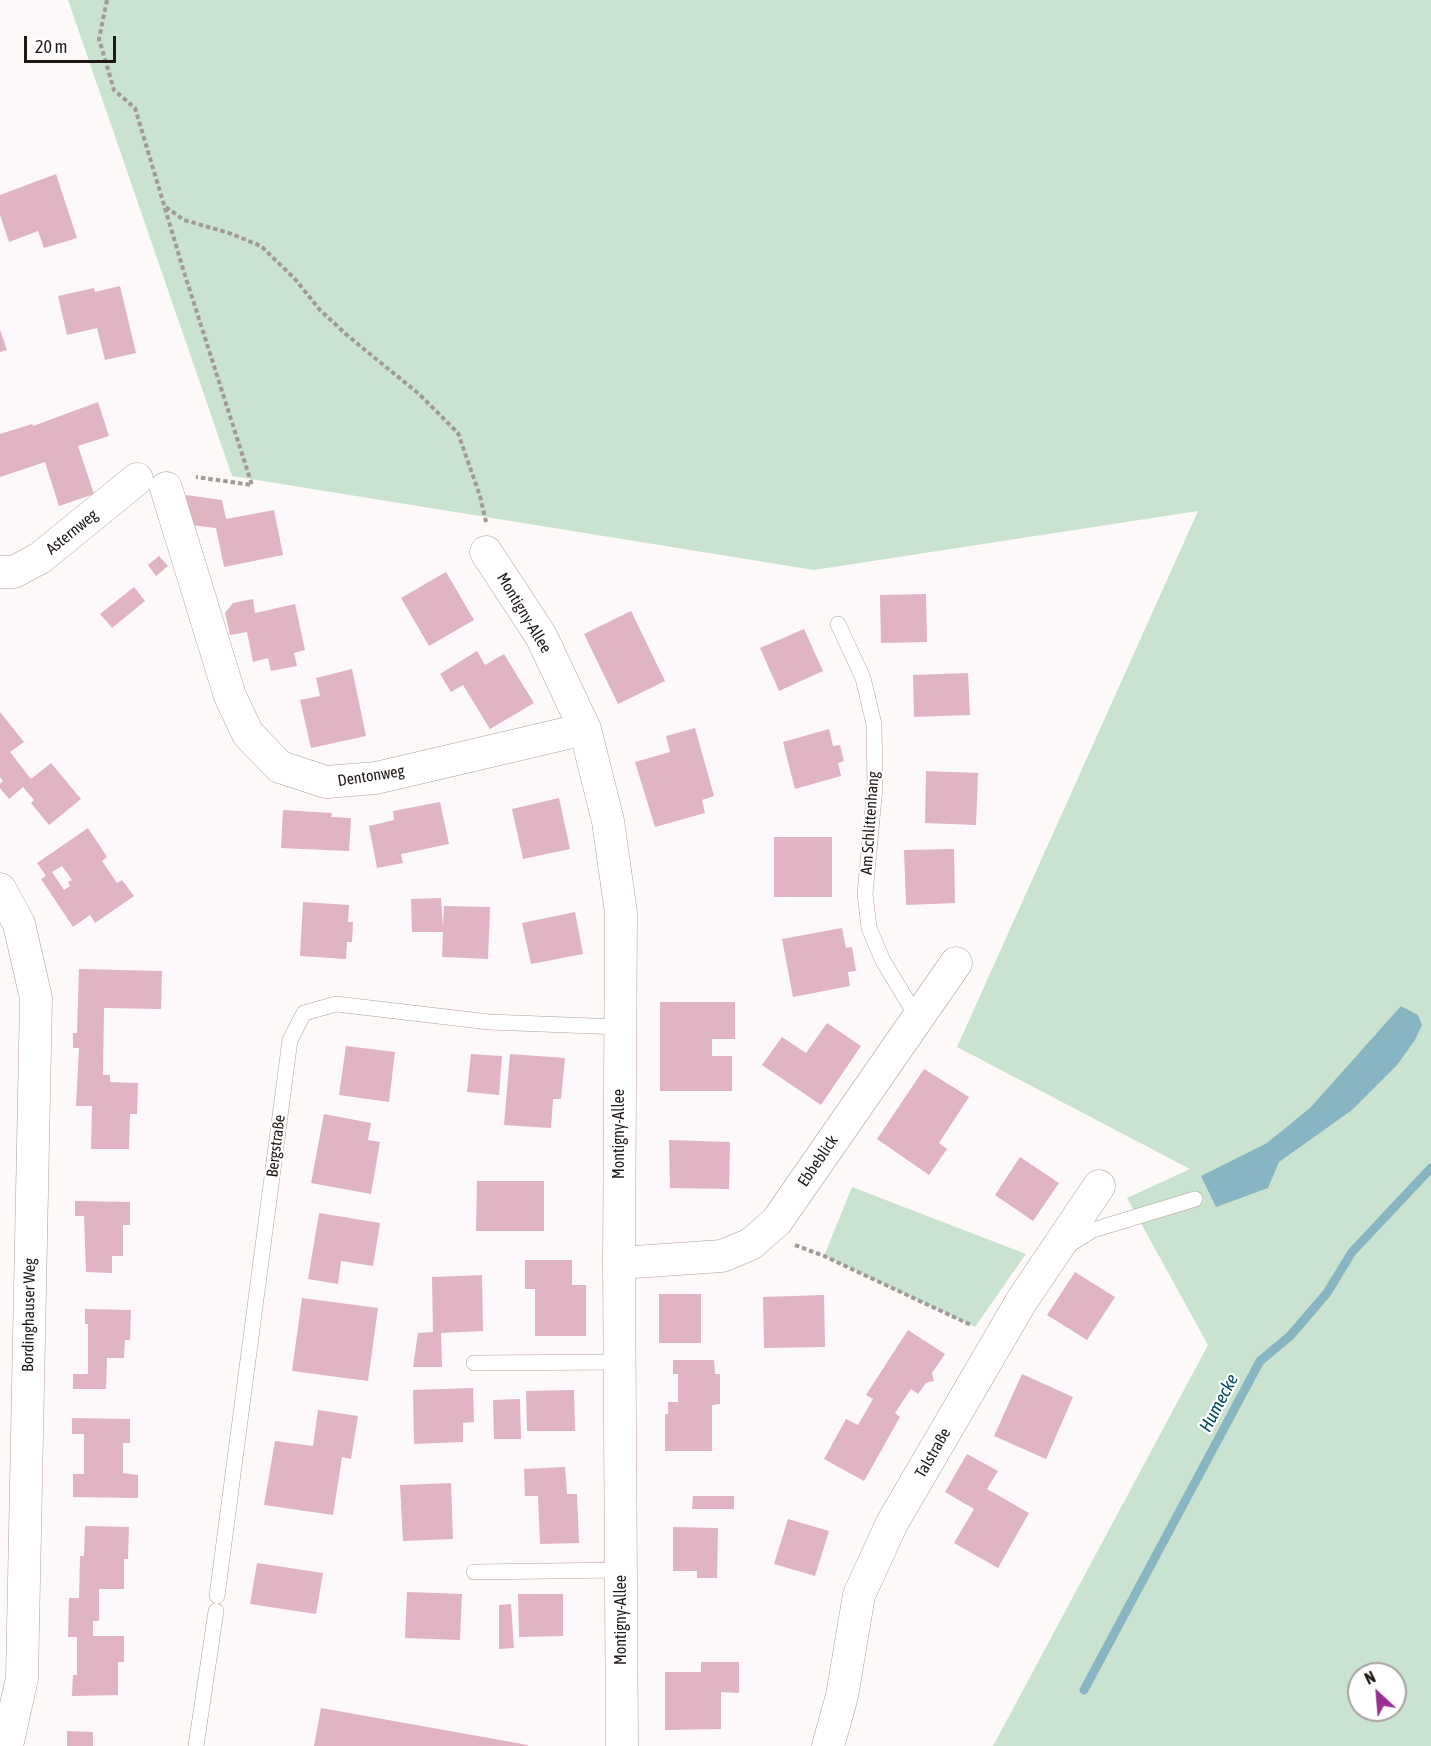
<!DOCTYPE html>
<html>
<head>
<meta charset="utf-8">
<style>
	body { margin:0 }
	#map { position:relative; width:1431px; height:1746px; overflow:hidden; background:#fdf9f8; font-family:"Asap Condensed",sans-serif }
	canvas { display:block }
	.north { position:absolute; left:1347px; top:1662px; width:60px; height:60px; box-sizing:border-box; background:#fff; border:2px solid #a5a3a1; border-radius:50%; rotate:334deg; font-size:16px; font-weight:700; line-height:24px; text-align:center; color:#1f1815 }
	.north::after { content:''; display:block; margin:auto; width:21px; height:27px; background:#992f91; clip-path:polygon(50% 0,100% 100%,50% 72%,0 100%) }
	.scale { position:absolute; left:24px; top:36px; width:92px; height:27px; box-sizing:border-box; border:3px solid #1f1815; border-top:0; padding-left:8px; font-size:18px; line-height:21px; white-space:nowrap; color:#1f1815; -webkit-text-stroke:4px #fff; paint-order:stroke }
</style>
</head>
<body>
<div id="map">
<canvas width="1431" height="1746"></canvas>
<div class="north">N</div>
<div class="scale">20 m</div>
</div>
<script>
const ctx = document.querySelector('canvas').getContext('2d');
ctx.lineJoin = 'round';
function fillPath(path, color) {
  ctx.fillStyle = color;
  ctx.fill(path, 'evenodd');
}
function strokePath(path, color, width, dash) {
  ctx.strokeStyle = color;
  ctx.lineWidth = width;
  ctx.lineCap = dash ? 'butt' : 'round';
  ctx.setLineDash(dash || []);
  ctx.stroke(path);
}
function label(font, color, halo, rows, align = 'center') {
  ctx.font = font + ' "Asap Condensed",sans-serif';
  ctx.lineWidth = 4.5;
  ctx.setLineDash([]);
  ctx.textBaseline = 'middle';
  ctx.strokeStyle = halo;
  ctx.fillStyle = color;
  for (const [text, x, y, turn = 0] of rows) {
    ctx.save();
    ctx.translate(x, y);
    ctx.rotate((+turn || 0) * Math.PI / 180);
    ctx.textAlign = isNaN(turn) ? turn : align;
    if (halo) ctx.strokeText(text, 0, 0);
    ctx.fillText(text, 0, 0);
    ctx.restore();
  }
}
fillPath(new Path2D(`
	M68 0H1431V1746H993L1208 1345 1127 1198 1190 1169 957 1047 1198 511 814 570 232 476ZM1359 1674H1395V1710H1359Z
	M852 1187 1026 1254 975 1327 824 1256Z`), '#cae3d0');
fillPath(new Path2D(`
	M1401 1006 1418 1015 1422 1025 1415 1040 1397 1065 1352 1110 1279 1162 1268 1188 1216 1207 1201 1176 1267 1143 1310 1108Z`), '#87b6c2');
strokePath(new Path2D(`
	M1084 1690 1260 1361 1290 1336 1327 1293 1352 1252 1431 1168`), '#87b6c2', 9);
fillPath(new Path2D(`
	M56 174 77 238 44 248 38 231 9 242 0 215V195Z
	M120 286 136 353 105 360 97 328 67 335 58 296 94 288 95 292Z
	M0 330 7 350 0 352Z
	M98 402 109 436 78 446 94 494 59 506 45 462 0 477V434L32 424 33 426Z
	M186 495 222 500 226 519 274 510 283 555 224 567 216 528 183 524Z
	M159 556 168 566 156 576 148 565Z
	M446 572 474 620 429 646 401 598Z
	M134 587 145 601 112 628 100 614Z
	M926 594 927 642 881 643 880 595Z
	M253 599 255 613 295 604 305 650 294 653 297 666 271 671 268 658 253 662 247 632 230 635 225 613 233 603Z
	M631 611 665 681 618 704 584 634Z
	M804 629 823 671 779 691 760 648Z
	M477 651 485 665 504 654 534 703 490 729 463 685 451 692 440 674Z
	M352 669 366 736 311 748 300 700 320 696 316 678Z
	M968 673 970 715 914 717 913 675Z
	M0 712 24 742 10 752 31 779 51 763 81 799 49 825 31 803 34 800 23 787 9 799 0 788V784L3 781 0 777Z
	M695 728 714 796 702 800 705 813 655 827 635 762 670 752 666 736Z
	M829 729 833 746 840 745 844 761 838 763 841 776 795 789 783 742Z
	M926 771 978 773 976 825 925 823Z
	M559 798 570 849 523 859 512 809Z
	M440 802 449 844 401 854 403 863 377 868 369 826 394 820 393 811Z
	M283 810 332 813 331 817 351 818 349 851 281 848Z
	M88 828 107 857 102 861 117 883 122 880 134 896 95 923 90 915 73 927 41 879 46 876 37 863ZM62 866 72 880 68 882 70 886 64 890 52 872Z
	M774 837H832V897H774Z
	M954 849 955 903 906 905 904 850Z
	M441 898 443 928 444 906 490 907 488 959 442 957 443 932H412L411 899Z
	M303 902 349 905 348 922H353L352 942H347L346 959 300 956Z
	M575 912 583 954 531 964 522 923Z
	M842 928 846 948 852 947 856 971 848 972 850 986 793 997 782 939Z
	M79 969 162 971 161 1009 104 1008 103 1075H110V1082L138 1083 137 1114H130L129 1149H91L92 1106H76L79 1048H73V1033H77Z
	M660 1002H735V1039H712V1056H732V1091H660Z
	M827 1023 861 1046 821 1105 762 1065 782 1037 806 1053Z
	M346 1046 395 1052 389 1102 339 1095Z
	M471 1054 502 1056 499 1095 467 1092Z
	M510 1054 565 1058 561 1099H553L551 1128 504 1125Z
	M924 1069 969 1097 939 1143 947 1149 929 1175 877 1139Z
	M324 1114 371 1123 368 1140 380 1142 371 1194 311 1183Z
	M669 1140 730 1142 729 1189 670 1188Z
	M1020 1157 1059 1183 1033 1221 995 1195Z
	M477 1181H544V1231H476Z
	M75 1201 130 1202V1225H123V1256H112V1273L86 1272 84 1216H75Z
	M319 1213 380 1223 373 1266 341 1261 338 1284 308 1279Z
	M525 1260H572V1285H586V1336H535V1289H525Z
	M1075 1272 1115 1297 1087 1340 1047 1315Z
	M482 1275 483 1331 441 1333 442 1367H413L418 1333 433 1332 432 1277Z
	M659 1294H701V1343H659Z
	M824 1295 825 1347 764 1348 763 1297Z
	M302 1298 378 1308 368 1381 292 1371Z
	M85 1309 131 1310 130 1340H125L124 1358H107L106 1389H73V1374H88V1324H85Z
	M908 1330 945 1354 932 1373 934 1381 926 1383 918 1394 911 1389 895 1413 900 1417 864 1481 824 1459 846 1419 858 1425 873 1399 866 1395Z
	M673 1360H714L715 1374H720V1404L712 1405V1451H665V1414H668V1402H678V1374H673Z
	M1022 1374 1073 1397 1046 1459 994 1436Z
	M473 1388 474 1422 463 1423V1442L414 1444 413 1390Z
	M574 1390 575 1431H527L526 1391Z
	M520 1399 521 1439H494L493 1400Z
	M318 1410 358 1416 351 1459 342 1457 333 1515 264 1505 275 1441 313 1446Z
	M72 1418 130 1419V1443H123V1473L138 1475V1498L73 1497V1474H84V1434H72Z
	M967 1454 998 1471 987 1489 1029 1513 998 1568 954 1543 974 1509 945 1492Z
	M565 1467 567 1494H577L579 1543 540 1544 538 1496H525L524 1469Z
	M451 1483 453 1539 403 1541 400 1485Z
	M693 1496H734V1509H692Z
	M788 1519 829 1531 815 1576 774 1564Z
	M85 1526 129 1527 128 1559H124V1589H99V1621H93V1636H124V1662H118V1695L72 1696 73 1675H77V1637H68L69 1598H79L80 1556H84Z
	M673 1527 718 1528 717 1578H697V1571H673Z
	M257 1563 323 1573 316 1614 250 1604Z
	M407 1592 462 1594 460 1640 405 1638Z
	M518 1594H563V1636L519 1637Z
	M511 1604 514 1648 499 1649V1605Z
	M701 1662H739V1693L721 1692V1729L665 1730V1672H701Z
	M321 1708 528 1745V1746H314Z
	M67 1731 93 1732V1746H67Z`), '#e0b4c1');
const service = new Path2D(`
	M838 624 863 678 874 724 875 786 865 894 869 928 883 961 917 1017
	M1069 1245 1093 1230 1195 1199
	M474 1363 621 1362
	M474 1572 621 1570
	M217 1596 290 1040 304 1013 336 1004 489 1022 619 1027
	M196 1746 216 1611`);
const minor = new Path2D(`
	M166 488 230 696 248 734 280 767 326 782 376 778 585 729
	M486 552 541 636 585 729 608 821 621 913 619 1263 622 1746
	M0 572H14L40 558 137 479
	M0 889 19 924 36 998 22 1678 7 1746
	M619 1263 722 1256 751 1244 777 1221 956 963
	M828 1746 842 1696 859 1595 892 1523 1021 1302 1099 1186`);
strokePath(service, '#b1a098', 16);
strokePath(minor, '#b1a098', 33);
strokePath(new Path2D(`
	M107 0 99 39 114 90 135 108 184 272 252 485 196 477
	M166 207 184 220 229 233 261 246 295 279 320 310 348 336 419 394 458 433 480 496 486 522
	M795 1245 824 1256 971 1325`), '#a09b99', 4, [4.5, 3]);
strokePath(service, '#fff', 15);
strokePath(minor, '#fff', 32);
label('16px', '#1f1815', '#fff', [
	["Asternweg",72,532,-39],
	["Montigny-Allee",524,613,59],
	["Dentonweg",371,776,-9],
	["Am Schlittenhang",870,823,-86],
	["Montigny-Allee",619,1134,-90],
	["Bergstraße",276,1146,-83],
	["Ebbeblick",818,1161,-56],
	["Bordinghauser Weg",29,1315,-89],
	["Talstraße",933,1453,-60],
	["Montigny-Allee",621,1620,-90]
]);
label('italic 18px', '#034b59', '#fff', [
	["Humecke",1219,1403,-62]
]);
</script>
</body>
</html>
